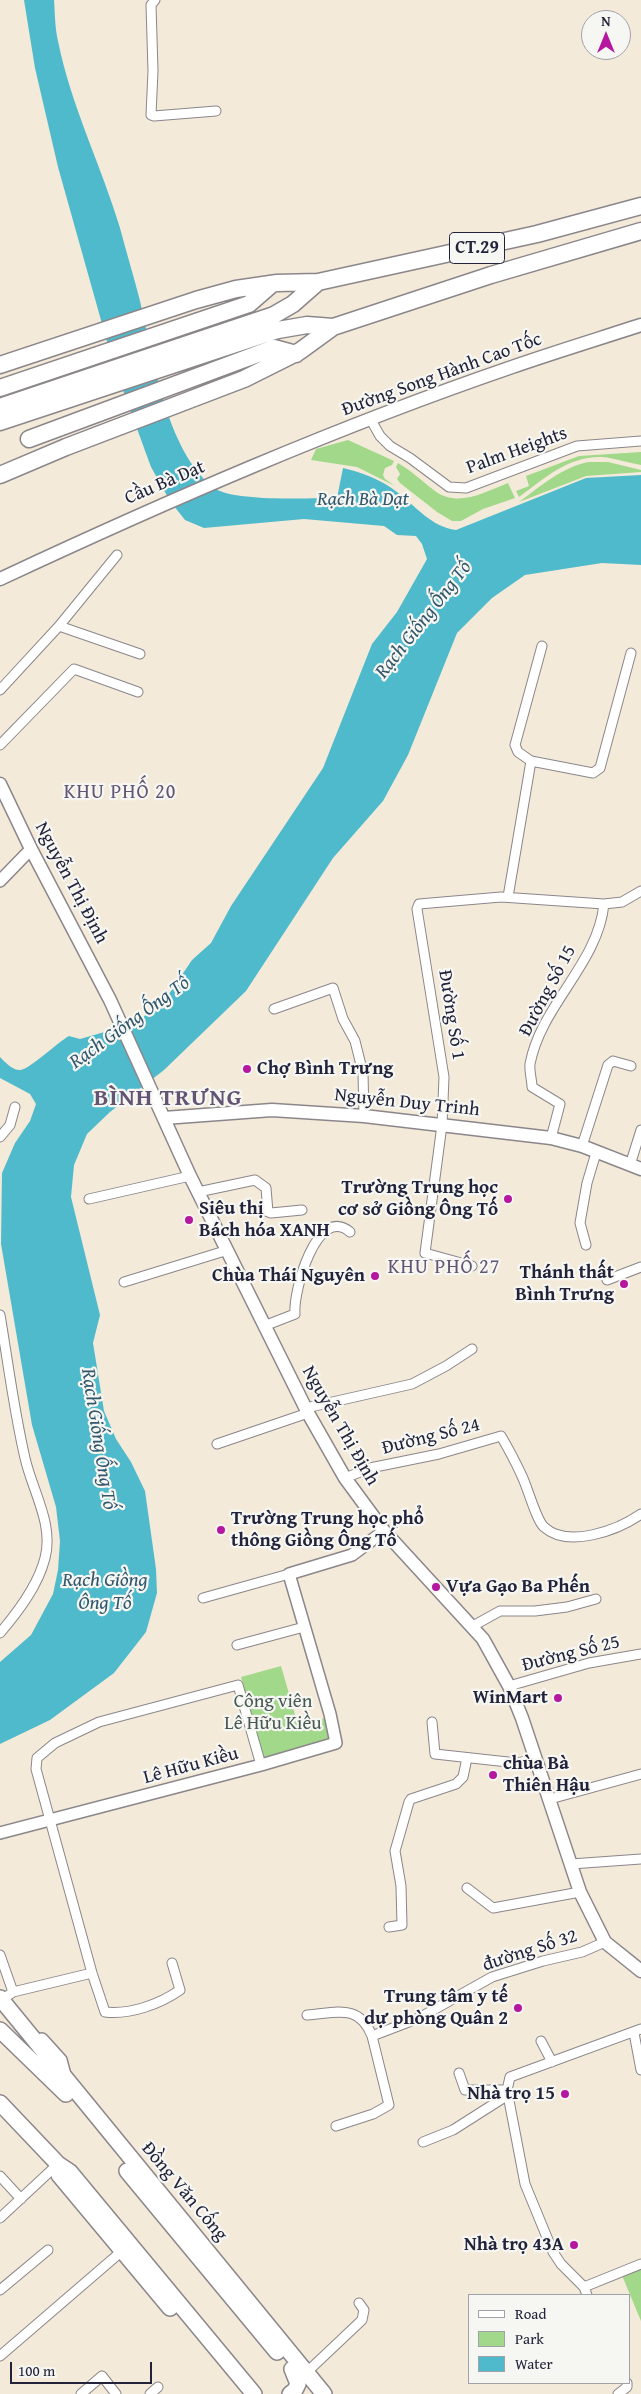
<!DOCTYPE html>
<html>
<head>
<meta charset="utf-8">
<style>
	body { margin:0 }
	#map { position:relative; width:641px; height:2394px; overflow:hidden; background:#f4ead9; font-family:"Gentium Book Plus",serif }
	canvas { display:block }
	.legend { position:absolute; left:468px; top:2294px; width:162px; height:90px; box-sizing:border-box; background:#f6f6f2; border:1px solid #a1a1a9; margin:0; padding:6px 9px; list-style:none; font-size:15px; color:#22223b }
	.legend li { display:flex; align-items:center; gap:10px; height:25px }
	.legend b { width:25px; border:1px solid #a1a1a9 }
	.north { position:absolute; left:581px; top:10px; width:50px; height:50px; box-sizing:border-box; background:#f6f6f2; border:1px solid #a1a1a9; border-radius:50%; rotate:0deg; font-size:14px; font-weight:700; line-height:20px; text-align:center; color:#22223b }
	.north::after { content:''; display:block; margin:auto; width:18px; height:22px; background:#b5179e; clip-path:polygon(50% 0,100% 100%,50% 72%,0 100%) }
	.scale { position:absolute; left:10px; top:2362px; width:142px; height:22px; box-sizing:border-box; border:2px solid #22223b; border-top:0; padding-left:6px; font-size:15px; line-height:18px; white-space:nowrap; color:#22223b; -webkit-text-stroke:4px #f6f6f2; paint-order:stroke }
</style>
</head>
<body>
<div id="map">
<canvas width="641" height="2394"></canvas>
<ul class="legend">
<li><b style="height:6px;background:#fff"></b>Road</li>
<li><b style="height:14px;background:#a1d88a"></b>Park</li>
<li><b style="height:14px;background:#4fbacb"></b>Water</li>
</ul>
<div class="north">N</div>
<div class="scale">100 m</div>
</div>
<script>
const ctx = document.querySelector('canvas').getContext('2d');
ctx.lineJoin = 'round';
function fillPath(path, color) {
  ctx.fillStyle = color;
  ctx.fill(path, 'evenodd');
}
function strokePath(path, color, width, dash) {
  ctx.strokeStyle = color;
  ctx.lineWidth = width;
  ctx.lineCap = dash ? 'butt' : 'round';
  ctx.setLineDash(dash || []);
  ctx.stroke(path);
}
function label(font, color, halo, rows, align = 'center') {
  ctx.font = font + ' "Gentium Book Plus",serif';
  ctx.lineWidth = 4.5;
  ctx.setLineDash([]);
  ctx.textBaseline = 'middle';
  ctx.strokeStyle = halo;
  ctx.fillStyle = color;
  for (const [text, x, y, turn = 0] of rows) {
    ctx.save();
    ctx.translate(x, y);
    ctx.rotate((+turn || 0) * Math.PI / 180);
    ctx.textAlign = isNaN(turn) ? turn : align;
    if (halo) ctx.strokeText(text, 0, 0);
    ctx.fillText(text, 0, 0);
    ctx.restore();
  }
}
fillPath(new Path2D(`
	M348 440 394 461 392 465 385 468 383 475 385 479 395 486 357 467 311 460 316 449Z
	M641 452V465C628 463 615 458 602 457 568 456 545 478 519 497L516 491 529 486 526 476 579 456Z
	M588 462H608L641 470V472L586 476 519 502C541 486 561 468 588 462Z
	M398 463C412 471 423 482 435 491 458 508 485 492 508 483L515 498 483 509 461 521H452L437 512 400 483 397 479 400 474 396 467Z
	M281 1666 298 1725 325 1718 331 1740 264 1758 241 1677Z
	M641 2267V2321L621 2273Z`), '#a1d88a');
fillPath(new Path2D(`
	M24 0H54C55 14 55 28 58 41 71 106 101 165 120 228 126 251 133 274 139 297 153 354 165 450 214 488 234 502 310 498 337 498L343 468C361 472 382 480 397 492 416 506 431 527 456 530L586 478 641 475V565L602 563 525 575 492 598 457 633 408 755 383 801 333 858 246 991 164 1070 110 1112 87 1134 74 1165 71 1197 100 1315 93 1343 104 1411 116 1439 131 1462 145 1491 156 1569 157 1593 146 1632 114 1673 50 1720 0 1744V1662L31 1635 53 1594 58 1570 60 1541 56 1507 32 1425 1 1244 2 1173 15 1143 30 1121 36 1104 30 1094 0 1078V1057C5 1062 12 1070 20 1070 29 1070 58 1042 69 1036L80 1039 136 1023 167 997 192 960 211 943 231 906 323 768 372 644 397 612 427 559 422 544 416 536 397 535 384 526 304 519 204 528 185 520 170 501 151 467 113 363 58 167 35 68Z`), '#4fbacb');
const minor = new Path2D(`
	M155 0 151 5 153 71 151 115 154 116 216 111
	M371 420 380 436 390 446 410 458 449 487 466 488 577 446 641 441
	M59 626 140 654
	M0 690 59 626 117 555
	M0 745 74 669 138 692
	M531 761 518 752 515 745 542 646
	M508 897 531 761 593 773 600 768 631 653
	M274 1009 333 988 343 1019 355 1041 363 1073 364 1116
	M0 1137 10 1125 15 1107
	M551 1138 560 1104 532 1087C532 1080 529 1071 530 1064 541 1005 598 964 604 904
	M582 1146 608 1065 613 1061 631 1066
	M630 1165 641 1130
	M198 1192 255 1180 266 1188 268 1212 271 1213 302 1210
	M89 1199 190 1176
	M586 1245 580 1223 587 1183 596 1153
	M472 1266 425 1253 442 1125 444 1077 417 909 419 904 501 897 604 904 622 902 641 891
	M607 1280 641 1267
	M124 1282 228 1250
	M0 1315C8 1362 14 1411 25 1458 32 1490 54 1524 45 1558 38 1586 18 1612 0 1633
	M264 1326 295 1314C293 1291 317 1204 350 1232
	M306 1408 412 1384 446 1366 472 1349
	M217 1444 308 1413
	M345 1478 370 1468 439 1454 501 1436C508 1448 515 1461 521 1474 527 1485 536 1520 544 1527 568 1549 618 1530 641 1514
	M203 1598 289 1574
	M471 1627 500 1611H535L567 1607 596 1599
	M237 1645 304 1627
	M509 1686 589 1663 641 1654
	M432 1722 435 1754 517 1763 535 1759
	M550 1799 641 1774
	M571 1864 641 1859
	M467 1888 493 1908 580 1892
	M389 1927 402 1925 401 1886 395 1851 409 1802 411 1799 456 1784 463 1777 467 1758
	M0 1955 13 1992
	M172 1963 180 1990C160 2004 130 2015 105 2012L92 1973 36 1769 37 1758 55 1743 99 1722 238 1685 261 1765
	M6 1997 13 1992 92 1973
	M307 2015C336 2013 359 2003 372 2036L419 2018 492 1977 543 1961 582 1952 605 1942
	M634 2033 641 2070
	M541 2041 552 2062
	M459 2073 465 2090H507
	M336 2126 373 2114 389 2105 372 2036
	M423 2142 453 2130 508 2095
	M0 2176 21 2199
	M0 2218 58 2164
	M584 2287 641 2264
	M0 2290 48 2250
	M587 2295 584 2287 561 2264 553 2252 525 2184 507 2090 510 2077 641 2029
	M0 2356 122 2251
	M307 2372 362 2320 364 2310 359 2303
	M81 2394 102 2376 116 2394
	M150 2394 158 2387
	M618 2394 627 2387V2383`);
const tertiary = new Path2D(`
	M0 881 31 849
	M0 1833 261 1765 336 1743 330 1714 289 1574 352 1555 384 1531
	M42 2039 61 2060 65 2075`);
const secondary = new Path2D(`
	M0 579C167 501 337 427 512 367 555 352 598 339 641 325
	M0 784 31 849 110 1000 190 1176 308 1413 345 1478 384 1531 483 1639 509 1686 522 1718 580 1892 605 1942 641 1971
	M164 1118 272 1110 364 1116 551 1138 582 1146 641 1169`);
const primary = new Path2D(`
	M0 1998 324 2394
	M0 2030 66 2094
	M0 2103 58 2164 70 2172 254 2394
	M58 2164 59 2175 170 2308
	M127 2171 277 2352
	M290 2394 295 2390 298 2384 292 2369`);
const motorway = new Path2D(`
	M0 365 196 300 236 289 277 283 318 282 537 234 641 206
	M0 388 249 304 272 284
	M0 407 274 315 293 304 318 282
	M0 422 278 330 307 325 333 327
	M29 439 274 348 296 354
	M0 475 66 447 244 379 300 351 333 327 491 275 641 231`);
strokePath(minor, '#8b868a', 11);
strokePath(tertiary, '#8b868a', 14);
strokePath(secondary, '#8b868a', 15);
strokePath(primary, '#8b868a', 18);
strokePath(motorway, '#8b868a', 19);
strokePath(minor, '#fff', 9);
strokePath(tertiary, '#fff', 11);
strokePath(secondary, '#fff', 12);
strokePath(primary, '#fff', 15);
strokePath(motorway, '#fff', 16);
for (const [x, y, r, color] of [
	[247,1069,5,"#b5179e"],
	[508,1199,5,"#b5179e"],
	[189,1220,5,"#b5179e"],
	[375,1276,5,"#b5179e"],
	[624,1284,5,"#b5179e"],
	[221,1530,5,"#b5179e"],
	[436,1587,5,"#b5179e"],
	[558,1698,5,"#b5179e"],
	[493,1775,5,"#b5179e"],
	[518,2008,5,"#b5179e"],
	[565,2094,5,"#b5179e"],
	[574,2245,5,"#b5179e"]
]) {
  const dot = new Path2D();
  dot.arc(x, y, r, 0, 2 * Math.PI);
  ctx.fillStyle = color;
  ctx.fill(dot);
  strokePath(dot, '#f6f6f2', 2);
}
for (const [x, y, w] of [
	[477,248,55]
]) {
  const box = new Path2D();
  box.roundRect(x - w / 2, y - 15.5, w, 31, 4);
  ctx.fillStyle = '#f6f6f2';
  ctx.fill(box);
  strokePath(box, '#22223b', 1);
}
label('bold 18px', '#22223b', null, [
	["CT.29",477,248]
]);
label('19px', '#22223b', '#f6f6f2', [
	["Đường Song Hành Cao Tốc",442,375,-20],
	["Palm Heights",517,451,-20],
	["Cầu Bà Dạt",165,483,-23],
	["Nguyễn Thị Định",71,883,62],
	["Đường Số 15",548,991,-62],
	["Đường Số 1",451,1015,81],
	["Nguyễn Duy Trinh",407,1103,6],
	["Nguyễn Thị Định",340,1426,60],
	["Đường Số 24",431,1437,-14],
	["Đường Số 25",571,1654,-14],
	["Lê Hữu Kiều",191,1766,-15],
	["đường Số 32",530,1951,-18],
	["Đồng Văn Cống",184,2192,50]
]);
label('bold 19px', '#22223b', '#f6f6f2', [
	["Chợ Bình Trưng",257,1069,"left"],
	["Trường Trung học",498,1188],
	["cơ sở Giồng Ông Tố",498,1210],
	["Siêu thị",199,1209,"left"],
	["Bách hóa XANH",199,1231,"left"],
	["Thánh thất",614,1273],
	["Bình Trưng",614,1295],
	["Chùa Thái Nguyên",365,1276],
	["Trường Trung học phổ",231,1519,"left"],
	["thông Giồng Ông Tố",231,1541,"left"],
	["Vựa Gạo Ba Phến",446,1587,"left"],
	["WinMart",548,1698],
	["chùa Bà",503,1764,"left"],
	["Thiên Hậu",503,1786,"left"],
	["Trung tâm y tế",508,1997],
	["dự phòng Quân 2",508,2019],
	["Nhà trọ 15",555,2094],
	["Nhà trọ 43A",564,2245]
], 'right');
label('19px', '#485953', '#f6f6f2', [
	["Công viên",273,1702],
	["Lê Hữu Kiều",273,1724]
]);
label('italic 20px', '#32576d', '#f6f6f2', [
	["Rạch Bà Dạt",363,500],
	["Rạch Giống Ống Tố",424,620,-52],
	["Rạch Giống Ống Tố",130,1023,-36],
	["Rạch Giống Ống Tố",98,1439,81],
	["Rạch Giồng",105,1581],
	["Ông Tố",105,1604]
]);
ctx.letterSpacing = '1px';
label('20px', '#625472', '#f6f6f2', [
	["KHU PHỐ 20",120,793],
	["KHU PHỐ 27",444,1268]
]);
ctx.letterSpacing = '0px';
ctx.letterSpacing = '1px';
label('bold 24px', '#625472', '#f6f6f2', [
	["BÌNH TRƯNG",168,1099]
]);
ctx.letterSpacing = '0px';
</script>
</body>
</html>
